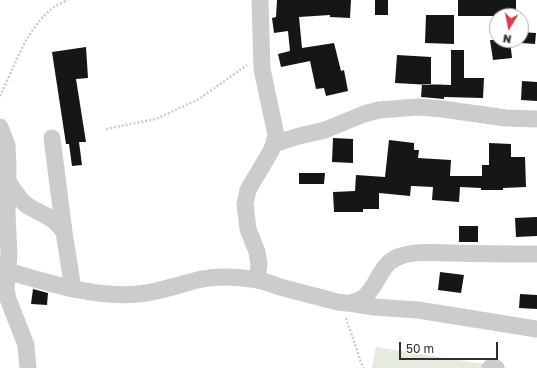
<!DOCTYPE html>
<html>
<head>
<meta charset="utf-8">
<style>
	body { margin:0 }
	#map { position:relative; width:537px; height:368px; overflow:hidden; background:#fff; font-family:"Golos Text",sans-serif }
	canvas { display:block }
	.north { position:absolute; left:489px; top:8px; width:40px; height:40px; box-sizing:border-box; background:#fff; border:1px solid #acacac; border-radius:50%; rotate:190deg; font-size:11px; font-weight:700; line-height:16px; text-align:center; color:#2f2f2f }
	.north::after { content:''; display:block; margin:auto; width:14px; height:18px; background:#d93e4a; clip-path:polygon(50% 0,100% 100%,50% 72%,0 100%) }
	.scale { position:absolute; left:399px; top:342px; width:99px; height:18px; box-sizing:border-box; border:2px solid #2f2f2f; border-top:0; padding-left:5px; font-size:12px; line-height:14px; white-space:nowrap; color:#2f2f2f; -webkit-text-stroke:3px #fff; paint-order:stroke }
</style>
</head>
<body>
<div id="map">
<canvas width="537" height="368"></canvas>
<div class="north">N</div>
<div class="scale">50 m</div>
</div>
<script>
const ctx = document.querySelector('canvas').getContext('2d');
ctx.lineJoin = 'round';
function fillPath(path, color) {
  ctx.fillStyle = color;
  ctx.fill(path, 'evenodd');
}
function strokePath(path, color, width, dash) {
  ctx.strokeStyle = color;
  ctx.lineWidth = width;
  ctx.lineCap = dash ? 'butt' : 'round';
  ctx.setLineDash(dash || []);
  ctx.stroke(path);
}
fillPath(new Path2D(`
	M376 347 509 368H372Z`), '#e5ebde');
fillPath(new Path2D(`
	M277 0H351L350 18 330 17V15L299 17 302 48 334 43 341 71 344 70 348 91 326 96 324 88 316 89 310 61 281 67 278 54 290 51 288 31 274 33 272 18 276 17Z
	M375 0H388V15H375Z
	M458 0H516V16H458Z
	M426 15H454V44L425 43Z
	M521 32 536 33 535 44 521 43Z
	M490 40H510L512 58 493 60Z
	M86 47 88 78 76 79 86 142H79L82 165 72 166 69 144H66L52 52Z
	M451 50H464V78H484L483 98 444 97V99L421 97 422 84 451 85Z
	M397 55 431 57V85L395 83Z
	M522 81 537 82V101L521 100Z
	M333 138 353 139V163L332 162Z
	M389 140 414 143V150H419L418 158 451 160 450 176H482V165H489V143L511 144V157H525L526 187 503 188V190H481V188L460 187 459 202 432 200 433 187 412 186H411L410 196 379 193V209H363V212H334L333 192 355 191 356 175 385 177Z
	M299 173H325L324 184H299Z
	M537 217V236L516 237 515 218Z
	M459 226H478V242H459Z
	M440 272 464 275 461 293 438 290Z
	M33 289 48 293 47 305 31 304Z
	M520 294 537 295V309L519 308Z`), '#161616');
strokePath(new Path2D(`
	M0 96C15 66 26 28 54 7 58 4 64 2 68 0
	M106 129 156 119 199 99 247 65
	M346 318 363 368`), '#ccc', 2.5, [2, 2]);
strokePath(new Path2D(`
	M0 127 7 145 8 168 7 213 9 255 6 289 8 299 26 345 28 368
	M52 138 64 232
	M274 144 299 136 325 130 364 114 379 110 418 107 442 109 506 118 537 119
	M8 181C14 190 19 200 28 206 43 215 53 216 64 232L73 289
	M7 271C49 283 94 298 138 294 160 292 180 284 202 279 219 276 240 277 257 280 264 281 272 284 280 287 295 291 311 295 326 299 334 301 343 304 350 303 378 299 375 266 398 257 416 250 437 253 455 253 483 254 510 254 537 254
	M257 280 259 264 257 252 248 229 245 204 248 190 271 151 274 144 276 135 262 69 260 0
	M350 303 374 307 418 310 537 329
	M490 368H496`), '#ccc', 17);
</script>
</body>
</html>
